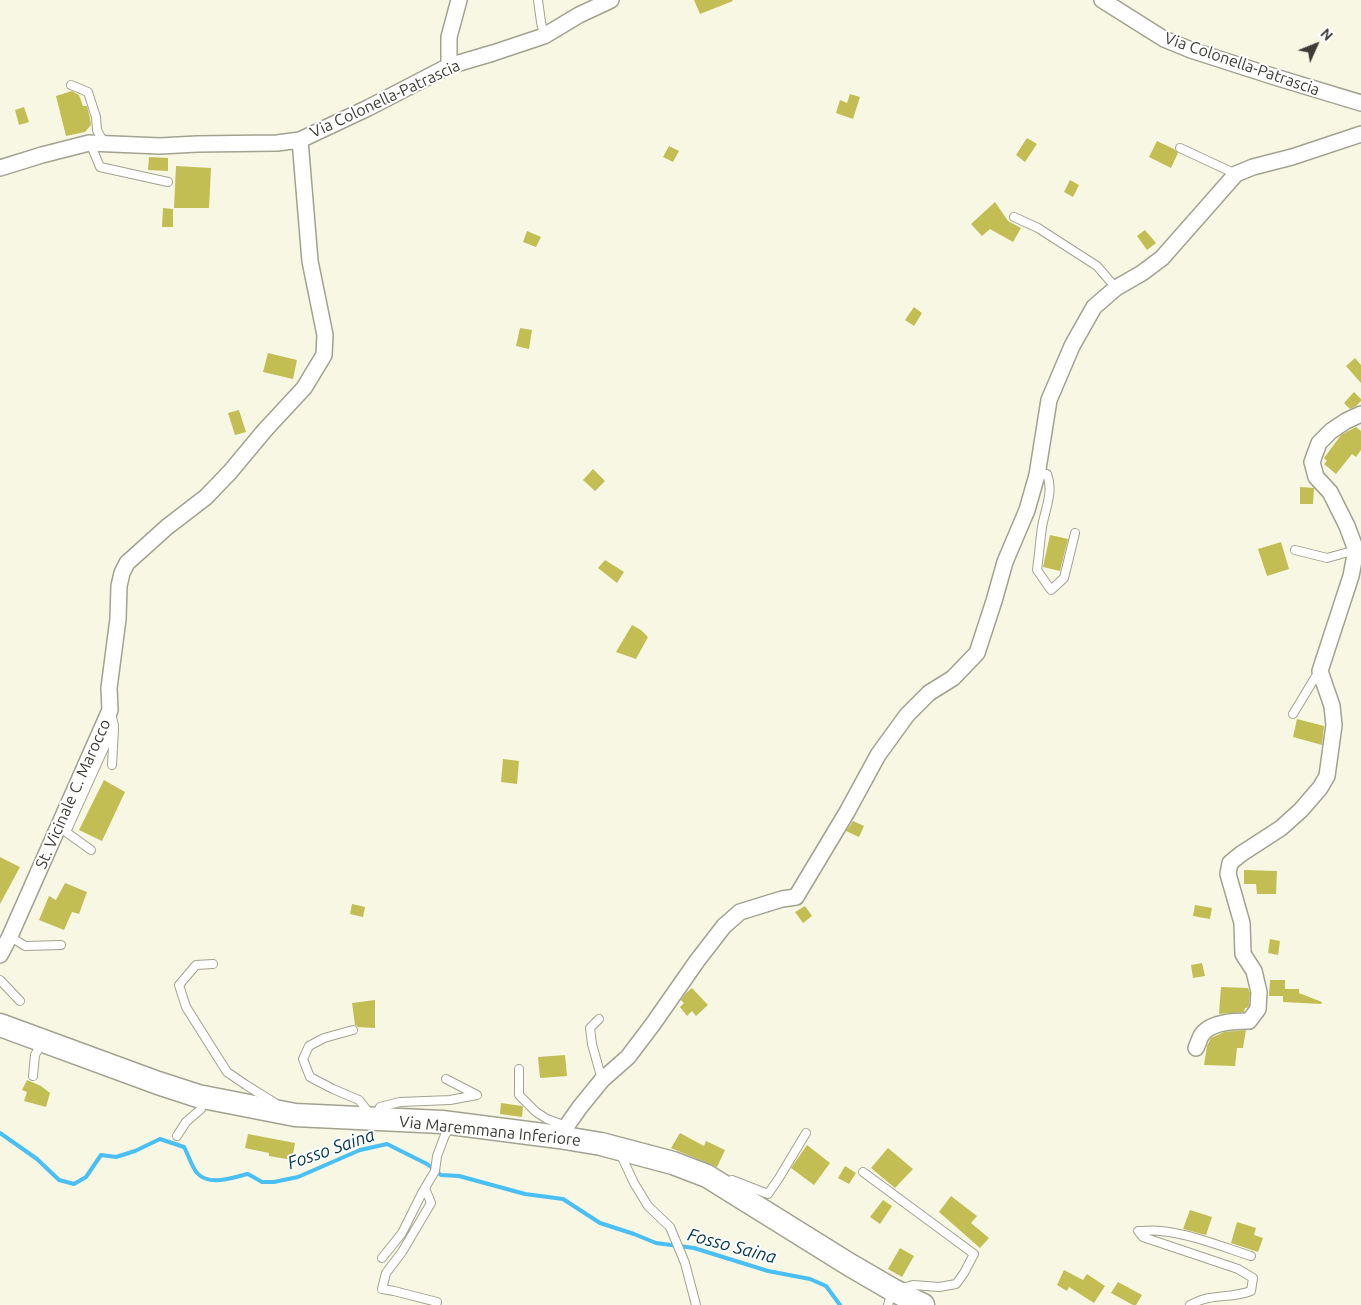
<!DOCTYPE html>
<html>
<head>
<meta charset="utf-8">
<style>
	body { margin:0 }
	#map { position:relative; width:1361px; height:1305px; overflow:hidden; background:#f7f7e4; font-family:Ubuntu,sans-serif }
	canvas { display:block }
	.north { position:absolute; left:1291px; top:20px; width:50px; height:50px; -webkit-text-stroke:4px #fff; paint-order:stroke; rotate:46deg; font-size:14px; font-weight:700; line-height:20px; text-align:center; color:#3d3c35 }
	.north::after { content:''; display:block; margin:auto; width:18px; height:22px; background:#3d3c35; clip-path:polygon(50% 0,100% 100%,50% 72%,0 100%) }
</style>
</head>
<body>
<div id="map">
<canvas width="1361" height="1305"></canvas>
<div class="north">N</div>
</div>
<script>
const ctx = document.querySelector('canvas').getContext('2d');
ctx.lineJoin = 'round';
function strokePath(path, color, width, dash) {
  ctx.strokeStyle = color;
  ctx.lineWidth = width;
  ctx.lineCap = dash ? 'butt' : 'round';
  ctx.setLineDash(dash || []);
  ctx.stroke(path);
}
function fillPath(path, color) {
  ctx.fillStyle = color;
  ctx.fill(path, 'evenodd');
}
function label(font, color, halo, rows, align = 'center') {
  ctx.font = font + ' Ubuntu,sans-serif';
  ctx.lineWidth = 4;
  ctx.setLineDash([]);
  ctx.textBaseline = 'middle';
  ctx.strokeStyle = halo;
  ctx.fillStyle = color;
  for (const [text, x, y, turn = 0] of rows) {
    ctx.save();
    ctx.translate(x, y);
    ctx.rotate((+turn || 0) * Math.PI / 180);
    ctx.textAlign = isNaN(turn) ? turn : align;
    if (halo) ctx.strokeText(text, 0, 0);
    ctx.fillText(text, 0, 0);
    ctx.restore();
  }
}
strokePath(new Path2D(`
	M0 1133 37 1159 59 1180 74 1184 86 1177 101 1155 116 1157 135 1151 160 1139 184 1147C188 1154 192 1167 197 1173 210 1187 233 1177 248 1174L262 1182H274L298 1177 360 1150 387 1144 427 1164 441 1175 459 1176 525 1194 563 1199 600 1223 634 1234 656 1243 694 1248 768 1271 810 1279 826 1286 840 1305`), '#49bff3', 4);
fillPath(new Path2D(`
	M694 0H732L733 1 700 14Z
	M72 91 79 95 83 106H87L90 118 91 125 85 132 66 136 56 96Z
	M850 94 860 97 853 119 836 113 840 100 847 103Z
	M24 107 29 122 19 125 15 110Z
	M1027 138 1037 144 1025 162 1016 155Z
	M1157 141 1174 149 1178 153 1171 168 1149 157Z
	M669 146 679 151 673 162 663 157Z
	M149 157 168 158V171L148 170Z
	M176 166 211 168 209 208H174Z
	M1070 180 1079 185 1073 197 1064 192Z
	M995 202 1008 221 1021 228 1013 242 990 229 982 236 971 224Z
	M163 208 173 209V227H162Z
	M1145 230 1156 243 1147 250 1137 236Z
	M527 231 541 237 536 247 523 242Z
	M914 307 922 313 914 326 905 320Z
	M520 328 532 330 529 349 516 346Z
	M268 353 297 360 293 379 263 372Z
	M1355 358 1361 365V383L1346 366Z
	M1354 392 1361 399V401L1356 406 1350 409 1344 403Z
	M239 410 246 432 235 435 228 413Z
	M1356 427 1361 431V450L1356 457 1352 454 1336 474 1324 464 1327 461 1324 458 1341 435Z
	M593 469 605 481 595 491 583 480Z
	M1300 487 1314 488 1313 504H1300Z
	M1050 535 1068 539 1060 571 1043 567Z
	M1281 542 1289 569 1267 576 1258 549Z
	M605 560 624 572 617 583 598 568Z
	M632 625 641 630 648 637 636 659 616 652Z
	M1297 719 1324 726 1322 745 1293 737Z
	M503 759 519 761 517 784 501 782Z
	M104 780 125 792 102 841 79 830Z
	M853 821 864 826 859 837 846 831Z
	M0 857 20 867 0 904Z
	M1244 870 1277 871 1276 894H1257L1256 884H1244Z
	M65 883 87 892 79 914 72 912 64 930 39 920 49 896 56 900Z
	M352 904 365 907 363 917 350 914Z
	M1195 905 1212 908 1210 919 1193 916Z
	M805 906 812 916 803 923 795 912Z
	M1270 939 1280 941 1278 955 1268 953Z
	M1202 963 1205 976 1193 978 1191 965Z
	M1270 980H1285V989H1299V993L1322 1002 1321 1004 1283 1002V996H1269Z
	M1221 987 1248 988 1250 993 1249 1006 1247 1008H1245L1244 1012 1219 1014Z
	M692 988 708 1005 696 1016 692 1011 687 1016 680 1007 684 1003 681 1000 686 993Z
	M375 1000V1028L358 1027 355 1025 352 1003Z
	M1246 1030 1243 1048H1237L1235 1066 1204 1065 1207 1046 1211 1038 1224 1032Z
	M565 1055 567 1076 540 1078 538 1057Z
	M27 1080 41 1086 50 1093 46 1107 24 1101 27 1092 22 1090Z
	M501 1103 522 1106 523 1107 522 1117 500 1114Z
	M680 1133 704 1146 706 1141 725 1150 717 1167 671 1148Z
	M248 1134 295 1143 292 1160 269 1156V1153L245 1148Z
	M807 1145 830 1163 814 1185 791 1168Z
	M888 1148 913 1169 895 1188 871 1168Z
	M845 1166 856 1173 849 1184 838 1178Z
	M951 1196 977 1216 971 1223 989 1238 980 1248 939 1212Z
	M883 1200 892 1206 880 1224 870 1217Z
	M1190 1210 1212 1217 1206 1235 1183 1229Z
	M1237 1222 1256 1228 1254 1235 1263 1238 1258 1252 1231 1243Z
	M900 1248 914 1256 902 1277 888 1269Z
	M1064 1270 1083 1280 1087 1274 1105 1286 1094 1303 1069 1287 1067 1291 1057 1285Z
	M1118 1282 1142 1295 1136 1305H1133L1111 1293Z`), '#c3be54');
const lane = new Path2D(`
	M538 0 541 22 544 36
	M71 85 88 92 96 117 97 130 104 143
	M90 143 100 167 168 182
	M1180 148 1236 174
	M1014 217 1038 228 1097 266 1116 288
	M1037 475 1047 474C1054 492 1045 509 1042 527 1040 541 1039 556 1037 570L1051 590 1064 578 1075 533
	M1295 550 1327 558 1356 550
	M1293 714 1319 671
	M112 765 114 729
	M91 850 66 832 114 726 111 713
	M14 933V939L25 946 61 945
	M213 964 196 965 179 985 186 1007 227 1072 246 1085 275 1103
	M0 980 20 1001
	M599 1019 590 1028 592 1044 602 1080
	M353 1030 324 1038 309 1046 303 1059 310 1077 333 1089 359 1100 374 1119 380 1107 400 1102 450 1100 477 1095 446 1079
	M519 1069V1095L536 1112 547 1119 566 1126
	M33 1076 35 1055 42 1042
	M177 1136 186 1122 201 1109 199 1100
	M620 1153 634 1183 648 1206 670 1227 685 1263 696 1305
	M863 1172 974 1254 964 1273 956 1284 939 1287 913 1285 902 1288
	M732 1180 768 1194 779 1178 806 1133
	M425 1188 431 1203 402 1252 386 1273 382 1289 394 1291 437 1302 436 1305
	M382 1258 402 1233 422 1193 435 1171 437 1156 445 1135 451 1126
	M888 1305 892 1292
	M1190 1305C1210 1293 1230 1299 1251 1291L1253 1278 1238 1269 1143 1237 1138 1231C1146 1231 1154 1230 1161 1231 1191 1234 1223 1247 1251 1256`);
const street = new Path2D(`
	M1102 0 1164 39 1191 50 1275 77 1361 103
	M449 66V37L459 0
	M0 168 42 155 89 143 160 146 197 144 277 143 300 140 368 108 449 66 493 53 544 36 579 15 611 0
	M0 955 10 936 110 710 109 688 118 619 119 586 122 573 127 563 167 527 206 497 230 472 265 430 304 388 324 355 325 335 310 261 300 140
	M1196 1048C1198 1044 1199 1040 1201 1036 1209 1022 1234 1021 1249 1021L1258 1009 1259 992 1254 971 1243 954 1242 923 1228 874 1230 863 1241 854 1281 828 1301 810 1320 788 1327 776 1334 725 1332 706 1320 671 1351 576 1356 550 1347 526 1330 492 1316 477 1312 462 1319 443 1331 431 1346 421 1361 414
	M559 1137 580 1107 602 1080 628 1057 653 1024 697 961 724 926 740 912 782 899 796 897 847 812 878 755 907 715 929 693 953 678 977 653 994 601 1005 562 1027 510 1037 475 1049 400 1072 346 1094 307 1116 288 1142 273 1162 258 1236 174 1253 167 1292 157 1361 134`);
const secondary = new Path2D(`
	M0 1025 158 1083 198 1096 295 1115 442 1122 559 1137 601 1144 673 1163 707 1176 850 1265 893 1290 923 1305`);
strokePath(lane, '#a2a290', 10);
strokePath(street, '#a2a290', 18);
strokePath(secondary, '#a2a290', 25);
strokePath(lane, '#fff', 8);
strokePath(street, '#fff', 15);
strokePath(secondary, '#fff', 22);
label('16px', '#3d3c35', '#fff', [
	["Via Colonella-Patrascia",1242,64,19],
	["Via Colonella-Patrascia",385,99,-25],
	["St. Vicinale C. Marocco",73,794,-66],
	["Via Maremmana Inferiore",490,1131,6]
]);
label('italic 18px', '#01374c', '#fff', [
	["Fosso Saina",331,1149,-19],
	["Fosso Saina",732,1246,15]
]);
</script>
</body>
</html>
